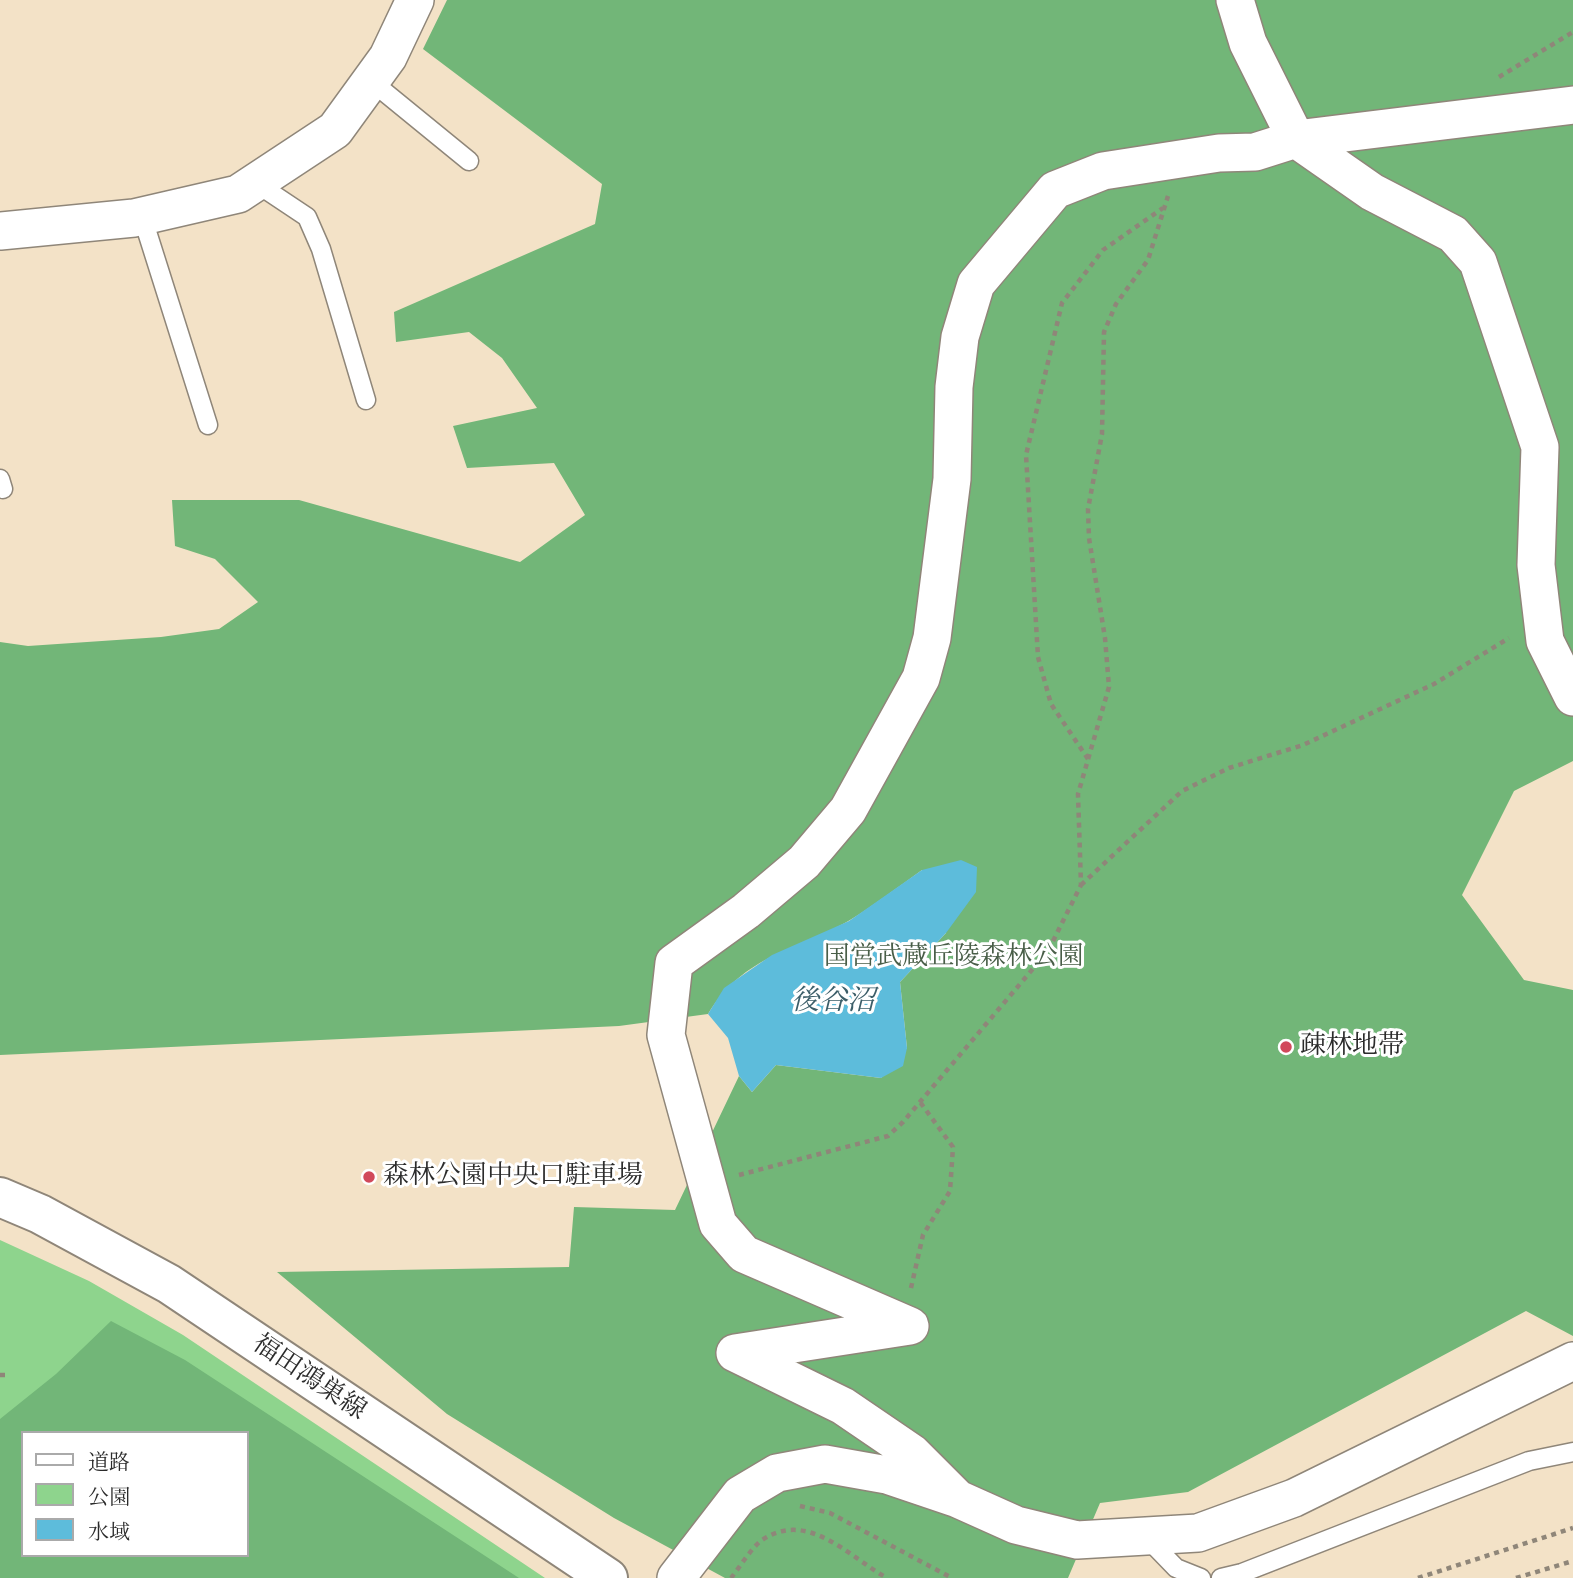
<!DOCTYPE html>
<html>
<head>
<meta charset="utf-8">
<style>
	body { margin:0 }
	#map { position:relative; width:1573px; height:1578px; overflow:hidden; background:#f3e2c7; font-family:"IM FELL French Canon","Noto Serif JP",serif }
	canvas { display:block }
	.legend { position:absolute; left:21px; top:1431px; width:228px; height:126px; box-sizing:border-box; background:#fff; border:2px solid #aaa; margin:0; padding:9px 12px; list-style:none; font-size:21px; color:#2b2b2b }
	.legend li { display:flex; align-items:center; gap:14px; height:35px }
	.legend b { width:35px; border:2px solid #aaa }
</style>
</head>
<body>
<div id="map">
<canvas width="1573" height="1578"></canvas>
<ul class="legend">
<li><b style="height:9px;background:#fff"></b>道路</li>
<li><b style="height:19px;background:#8ed48d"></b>公園</li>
<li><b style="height:19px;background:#5dbcdb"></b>水域</li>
</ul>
</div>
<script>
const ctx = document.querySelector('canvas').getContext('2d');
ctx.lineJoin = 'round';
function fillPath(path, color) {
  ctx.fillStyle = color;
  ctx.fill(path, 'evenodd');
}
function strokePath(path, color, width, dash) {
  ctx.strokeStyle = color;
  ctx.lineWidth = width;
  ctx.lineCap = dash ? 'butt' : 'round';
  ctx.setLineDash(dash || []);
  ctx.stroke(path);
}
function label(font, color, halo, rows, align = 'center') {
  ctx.font = font + ' "IM FELL French Canon","Noto Serif JP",serif';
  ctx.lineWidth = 6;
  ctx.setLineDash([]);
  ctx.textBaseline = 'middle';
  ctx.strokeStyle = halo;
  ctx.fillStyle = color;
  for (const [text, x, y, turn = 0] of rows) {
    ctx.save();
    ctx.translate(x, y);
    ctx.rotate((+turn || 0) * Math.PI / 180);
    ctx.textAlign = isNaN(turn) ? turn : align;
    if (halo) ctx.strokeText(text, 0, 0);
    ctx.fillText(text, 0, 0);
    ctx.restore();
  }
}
fillPath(new Path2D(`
	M0 1240 89 1281 183 1335 545 1578H0ZM23 1433H247V1555H23Z`), '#8ed48d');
fillPath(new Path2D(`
	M447 0H1573V761L1514 791 1462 895 1524 980 1573 990V1336L1526 1311 1188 1492 1100 1503 1068 1578H725L614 1518 447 1414 277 1272 569 1267 574 1207 675 1210 739 1076 752 1092 776 1065 881 1078 907 1048 900 982 946 933 922 870C898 887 875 905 850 920 794 953 746 953 708 1014L619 1026 0 1055V642L28 646 161 637 219 629 258 602 215 559 175 546 172 500H299L520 562 585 515 554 463 467 468 453 426 537 408 502 358 469 332 396 342 394 312 595 224 602 184 423 49Z
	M111 1321 185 1360 519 1578H0V1419L56 1374ZM23 1433H247V1555H23Z`), '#72b678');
fillPath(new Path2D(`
	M961 860 977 867 976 892 946 933 900 982 907 1048 903 1066 881 1078 776 1065 752 1092 739 1076 728 1038 708 1014 724 988 772 955 849 921 922 870Z`), '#5dbcdb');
const lane = new Path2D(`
	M371 81 469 161
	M256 183 307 217 321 249 366 400
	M142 216 208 425
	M0 479 3 489
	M1146 1537 1176 1568 1201 1578
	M1221 1578 1242 1573 1529 1461 1573 1452`);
const street = new Path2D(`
	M1235 0 1248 43 1296 139 1372 192 1453 234 1478 262 1540 447 1536 565 1545 641 1573 697
	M0 231 134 218 238 194 335 130 388 57 415 0
	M958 1499 912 1453 843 1406 735 1353 910 1326 744 1254 718 1224 666 1035 674 963 746 911 804 862 848 810 921 678 932 638 952 479 954 387 960 337 976 284 1055 190 1103 171 1219 153 1255 152 1296 139 1573 105
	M676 1578 740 1495 777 1473 825 1464 887 1475 958 1499 1016 1525 1077 1540 1198 1533 1294 1498 1573 1361`);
const secondary = new Path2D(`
	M0 1197 40 1214 169 1284 608 1578`);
strokePath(lane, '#8f8679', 21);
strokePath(street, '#8f8679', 40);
strokePath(secondary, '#8f8679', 42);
strokePath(new Path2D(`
	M1499 77 1573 32
	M1088 759 1051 704 1038 657 1026 455 1062 303 1103 250 1163 208
	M1081 885 1182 791 1229 768 1303 745 1434 684 1509 638
	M739 1175 888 1136 903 1122 1048 951 1081 885 1078 794 1109 687 1105 638 1089 538 1088 509 1102 434 1104 332 1116 304 1148 260 1168 196
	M911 1288 923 1235 950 1191 953 1147 920 1102
	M0 1375H8
	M800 1506 830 1513 952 1578
	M731 1578C740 1567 751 1548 762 1540 808 1509 849 1557 887 1578
	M1418 1578 1573 1528
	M1516 1578 1573 1561`), '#8f8679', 4.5, [5, 5]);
strokePath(lane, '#fff', 18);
strokePath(street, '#fff', 37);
strokePath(secondary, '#fff', 38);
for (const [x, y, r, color] of [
	[1286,1047,7,"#d1495b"],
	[369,1177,7,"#d1495b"]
]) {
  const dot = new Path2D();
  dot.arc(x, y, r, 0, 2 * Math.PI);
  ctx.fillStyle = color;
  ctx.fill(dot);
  strokePath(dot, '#fff', 2.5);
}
label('26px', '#495e48', '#fff', [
	["国営武蔵丘陵森林公園",954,958]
]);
label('26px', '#2b2b2b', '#fff', [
	["疎林地帯",1300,1047],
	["森林公園中央口駐車場",383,1177]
], 'left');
label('26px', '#2b2b2b', '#fff', [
	["福田鴻巣線",309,1378,34]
]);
label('italic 28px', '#3c5e69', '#fff', [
	["後谷沼",833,1002]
]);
</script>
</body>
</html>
